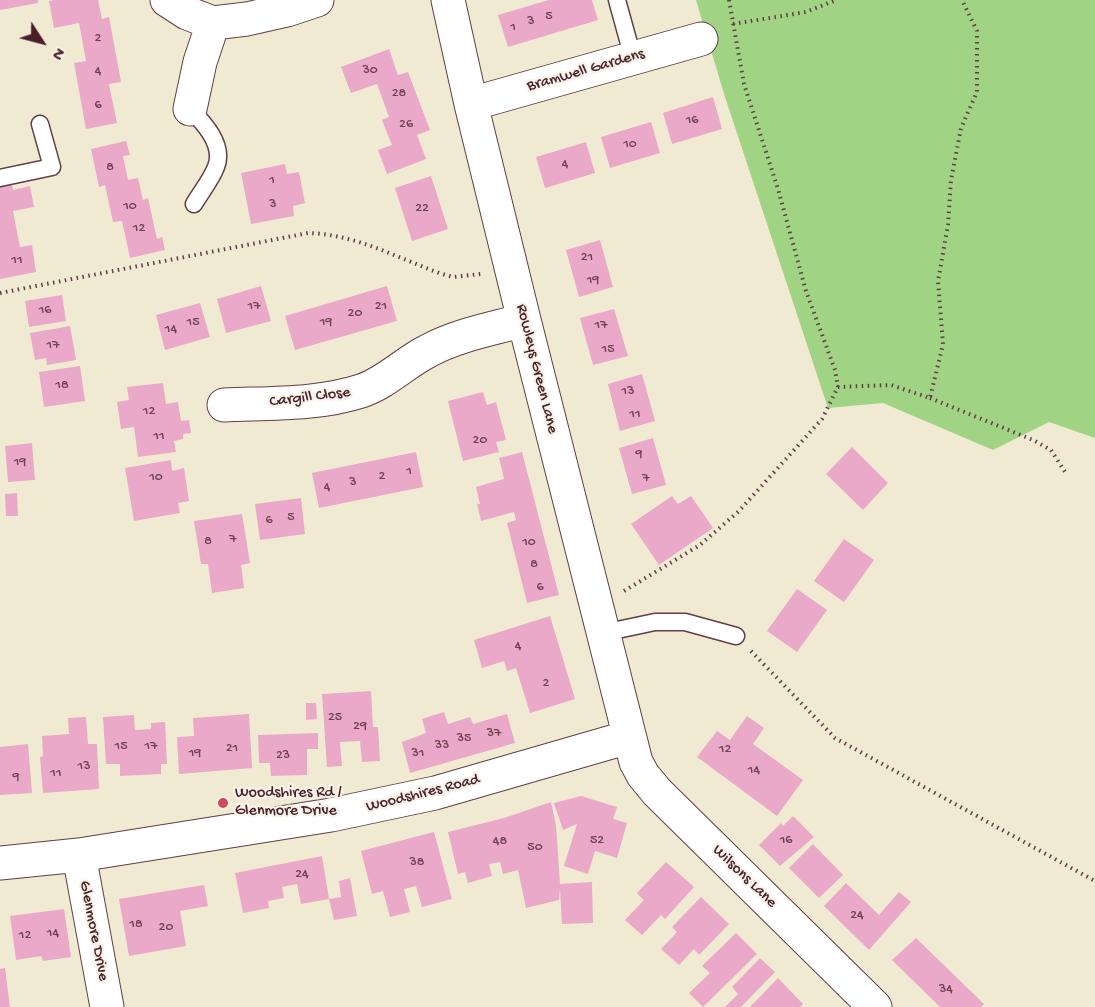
<!DOCTYPE html>
<html>
<head>
<meta charset="utf-8">
<style>
	body { margin:0 }
	#map { position:relative; width:1095px; height:1007px; overflow:hidden; background:#f1ead3; font-family:"Gochi Hand",sans-serif }
	canvas { display:block }
	.north { position:absolute; left:12px; top:12px; width:60px; height:60px; -webkit-text-stroke:4px #f7f3e8; paint-order:stroke; rotate:126deg; font-size:16px; font-weight:700; line-height:24px; text-align:center; color:#4a1f2b }
	.north::after { content:''; display:block; margin:auto; width:21px; height:27px; background:#4a1f2b; clip-path:polygon(50% 0,100% 100%,50% 72%,0 100%) }
</style>
</head>
<body>
<div id="map">
<canvas width="1095" height="1007"></canvas>
<div class="north">N</div>
</div>
<script>
const ctx = document.querySelector('canvas').getContext('2d');
ctx.lineJoin = 'round';
function fillPath(path, color) {
  ctx.fillStyle = color;
  ctx.fill(path, 'evenodd');
}
function strokePath(path, color, width, dash) {
  ctx.strokeStyle = color;
  ctx.lineWidth = width;
  ctx.lineCap = dash ? 'butt' : 'round';
  ctx.setLineDash(dash || []);
  ctx.stroke(path);
}
function label(font, color, halo, rows, align = 'center') {
  ctx.font = font + ' "Gochi Hand",sans-serif';
  ctx.lineWidth = 4.5;
  ctx.setLineDash([]);
  ctx.textBaseline = 'middle';
  ctx.strokeStyle = halo;
  ctx.fillStyle = color;
  for (const [text, x, y, turn = 0] of rows) {
    ctx.save();
    ctx.translate(x, y);
    ctx.rotate((+turn || 0) * Math.PI / 180);
    ctx.textAlign = isNaN(turn) ? turn : align;
    if (halo) ctx.strokeText(text, 0, 0);
    ctx.fillText(text, 0, 0);
    ctx.restore();
  }
}
fillPath(new Path2D(`
	M696 0H1095V438L1049 422 993 450 883 403 828 408 725 97Z`), '#a0d484');
fillPath(new Path2D(`
	M0 0H38V3L0 10Z
	M54 0H98L102 19 109 17 121 82 109 84 117 123 86 129 74 63 86 61 79 23 54 28 49 1Z
	M549 0H592L598 20 508 47 498 15Z
	M389 49 398 75 408 72 430 130 417 135 426 159 387 174 378 150 392 145 382 120 389 117 377 84 351 93 341 67Z
	M713 97 722 129 672 144 663 113Z
	M651 122 660 153 610 168 601 137Z
	M126 141 130 155 123 156 128 180 138 178 143 200 148 198 157 239 162 237 165 250 130 258 122 221 113 222 105 185 99 187 91 149Z
	M586 142 595 173 545 188 536 157Z
	M285 164 287 174 299 172 305 203 293 206 294 216 251 224 241 173Z
	M431 176 448 229 412 241 395 188Z
	M11 180 13 190 30 186 34 207 13 211 20 247 32 245 36 272 0 279V182Z
	M600 240 613 287 579 297 566 250Z
	M261 286 271 321 226 333 217 299Z
	M387 286 397 321 295 350 285 316Z
	M62 295 66 321 29 327 25 301Z
	M200 303 210 337 165 350 156 315Z
	M614 309 628 356 593 365 580 318Z
	M70 326 76 360 47 365 46 358 35 360 30 333Z
	M80 366 85 401 44 407 39 372Z
	M642 374 655 421 620 431 608 384Z
	M163 383 166 404 178 402 181 421 189 420 191 433 183 434V439L174 441 176 452 138 457 134 427 121 429 117 402 129 400 127 387Z
	M483 392 487 405 496 402 506 440 496 442 499 452 463 461 448 401Z
	M653 438 666 485 632 494 619 448Z
	M32 443 35 480 8 482 5 446Z
	M852 447 888 483 863 510 826 474Z
	M416 452 423 487 319 508 312 473Z
	M522 452 559 595 527 603 507 523 516 520 514 512 481 521 477 504H480L476 487 504 479 499 458Z
	M171 460 172 471 184 468 189 501 178 503 180 513 134 521 125 468Z
	M17 493 18 516H6L5 494Z
	M672 496 678 504 691 496 713 528 659 565 631 524Z
	M301 498 305 534 260 540 255 504Z
	M242 514 250 563 241 565 244 588 212 593 208 564H201L194 521Z
	M844 539 874 560 844 602 814 581Z
	M797 589 827 610 797 652 767 631Z
	M550 616 575 699 530 713 516 668 507 671 504 661 482 668 474 640Z
	M371 691 373 727H378L380 761 362 762 360 741 340 742 342 766 327 767 322 694Z
	M306 703H316L317 719 306 720Z
	M444 712 448 724 470 717 473 724 507 714 515 743 410 773 402 742 426 733 422 719Z
	M249 714 252 768 179 774 177 737 194 736 193 718Z
	M134 715 135 730 151 729V723L165 722 167 764H161V774L120 776V764H106L103 717Z
	M747 716 764 728 753 744 803 780 777 816 697 757 717 731 730 740Z
	M86 717 88 744H97L99 789 43 793 40 757 43 756 42 736 69 734 68 718Z
	M318 733V749H307V775L271 776 270 763H259L258 735Z
	M28 744 32 793 0 795V747Z
	M581 796 617 807 613 819 627 823 617 858 595 851 588 874 564 866 577 824 563 830 554 803Z
	M551 802 556 825 560 884 592 882 593 923 562 924 560 888 559 900 526 908 518 870 503 874 500 862 489 864 492 876 468 883 465 872 458 874 448 832 504 818Z
	M793 816 814 837 780 866 759 845 781 823 783 826Z
	M434 832 452 899 422 907 416 886 404 889 410 912 390 917 383 891 372 894 361 851Z
	M813 844 843 875 819 898 789 868Z
	M322 856 329 899 301 904 297 884 282 887 284 898 268 901 269 908 243 913 235 873Z
	M666 862 694 887 665 919 661 915 642 935 625 920 644 900 637 893Z
	M350 878 357 916 334 920 329 899 341 897 339 881Z
	M846 883 879 915 899 892 911 902 869 950 824 906Z
	M204 885 208 906 180 911 186 946 129 956 119 899Z
	M701 897 729 924 699 955 694 949 679 965 661 949 677 932 672 927Z
	M64 909 71 957 43 961 41 956 16 960 10 916Z
	M736 933 757 954 703 1007 689 993 710 973 702 966Z
	M916 938 984 1004 981 1007H940L892 960Z
	M760 958 775 972 741 1007H725L738 994 732 987Z
	M5 968 10 1007H0V969Z
	M778 978 803 1004 800 1007H750Z`), '#eaa9c8');
const lane = new Path2D(`
	M617 0 633 58
	M190 109C203 122 225 145 216 167 211 180 201 192 194 204
	M0 178 52 167 40 124
	M603 633 655 622H685L736 636`);
const street = new Path2D(`
	M167 0 187 13 213 23 247 19 287 10 317 0
	M448 0 471 104 524 320 636 762 643 775 657 792 875 1007
	M471 104 701 39
	M190 109 200 62 213 23
	M224 405C269 403 318 405 361 391 386 383 404 363 428 351 457 335 492 329 524 320
	M79 855 107 1007
	M0 863 79 855 331 815 435 793 629 737`);
strokePath(lane, '#633d44', 19);
strokePath(street, '#633d44', 35);
strokePath(new Path2D(`
	M729 0 744 84 778 189 806 291 835 370 838 387
	M733 24 806 12 836 0
	M0 293 308 233C354 234 396 257 439 273L453 277 481 274
	M930 398 1033 440 1051 450 1067 475
	M624 591 700 545 739 511 822 419 838 387 891 385 930 398 943 344 938 281 948 225 951 180 961 128 977 92V31L962 0
	M751 651 835 738 1095 881`), '#633d44', 4, [1.5, 4.5]);
strokePath(lane, '#fff', 16);
strokePath(street, '#fff', 33);
for (const [x, y, r, color] of [
	[223,803,6,"#d1495b"]
]) {
  const dot = new Path2D();
  dot.arc(x, y, r, 0, 2 * Math.PI);
  ctx.fillStyle = color;
  ctx.fill(dot);
  strokePath(dot, '#f7f3e8', 2);
}
label('14px', '#724252', null, [
	["5",549,17],
	["3",531,22],
	["1",513,28],
	["2",98,39],
	["30",370,71],
	["4",98,72],
	["28",399,94],
	["6",98,106],
	["16",692,121],
	["26",406,125],
	["10",630,145],
	["4",565,165],
	["8",110,168],
	["1",272,181],
	["3",273,205],
	["10",130,207],
	["22",422,209],
	["12",139,229],
	["21",587,258],
	["11",17,261],
	["19",593,281],
	["17",254,307],
	["21",381,307],
	["16",45,311],
	["20",355,314],
	["15",193,323],
	["19",326,323],
	["17",601,326],
	["14",171,330],
	["17",53,346],
	["15",608,350],
	["18",62,386],
	["13",628,392],
	["12",149,412],
	["11",635,415],
	["11",159,437],
	["20",480,441],
	["9",639,455],
	["19",20,463],
	["1",409,472],
	["2",382,477],
	["10",156,478],
	["7",646,479],
	["3",353,483],
	["4",327,488],
	["5",291,518],
	["6",269,521],
	["7",233,540],
	["8",208,542],
	["10",529,543],
	["8",534,565],
	["6",540,588],
	["4",518,647],
	["2",546,684],
	["25",335,718],
	["29",360,727],
	["37",494,734],
	["35",464,739],
	["33",442,746],
	["15",121,747],
	["17",151,747],
	["21",232,749],
	["12",725,750],
	["19",195,754],
	["31",418,754],
	["23",283,756],
	["13",84,767],
	["14",754,771],
	["11",56,774],
	["9",16,778],
	["52",597,841],
	["16",786,841],
	["48",500,842],
	["50",535,848],
	["38",417,863],
	["24",302,875],
	["24",857,916],
	["18",136,925],
	["20",166,928],
	["14",53,934],
	["12",25,936],
	["34",946,990]
]);
label('16px', '#4a1f2b', '#f7f3e8', [
	["Bramwell Gardens",586,71,-16],
	["Rowleys Green Lane",536,369,76],
	["Cargill Close",310,398,-7],
	["Woodshires Road",423,794,-14],
	["Wilsons Lane",744,877,44],
	["Glenmore Drive",93,931,79]
]);
label('16px', '#4a1f2b', '#f7f3e8', [
	["Woodshires Rd /",235,794],
	["Glenmore Drive",235,812]
], 'left');
</script>
</body>
</html>
